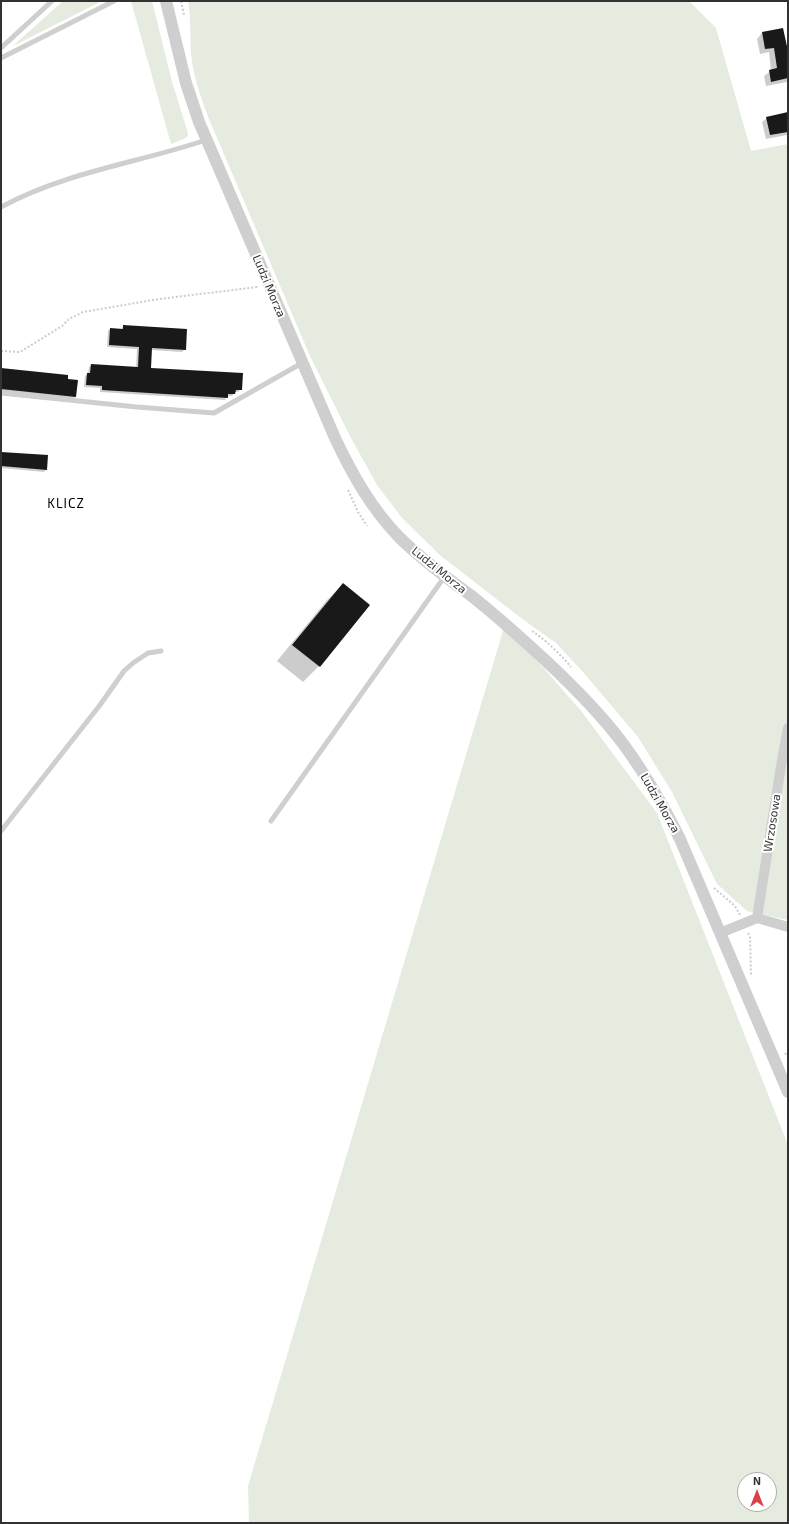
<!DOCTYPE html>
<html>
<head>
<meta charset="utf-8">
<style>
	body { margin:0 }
	#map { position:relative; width:789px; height:1524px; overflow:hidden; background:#fff; font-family:"Exo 2",sans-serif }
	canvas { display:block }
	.frame { position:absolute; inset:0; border:2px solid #323232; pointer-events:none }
	.north { position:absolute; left:737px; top:1472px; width:40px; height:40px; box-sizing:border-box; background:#fff; border:1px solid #adadad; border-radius:50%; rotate:0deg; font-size:11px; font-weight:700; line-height:16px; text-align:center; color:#323232 }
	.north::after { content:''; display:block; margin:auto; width:14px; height:18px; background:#de404b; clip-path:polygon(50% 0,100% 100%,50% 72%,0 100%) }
</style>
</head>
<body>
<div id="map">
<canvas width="789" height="1524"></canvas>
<div class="frame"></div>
<div class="north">N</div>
</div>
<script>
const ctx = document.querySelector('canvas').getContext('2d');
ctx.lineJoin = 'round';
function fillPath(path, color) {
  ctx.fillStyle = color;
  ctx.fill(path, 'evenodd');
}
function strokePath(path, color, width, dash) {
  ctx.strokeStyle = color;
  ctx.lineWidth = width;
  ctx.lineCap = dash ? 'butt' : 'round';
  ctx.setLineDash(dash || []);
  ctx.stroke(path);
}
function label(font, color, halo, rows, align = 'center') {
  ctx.font = font + ' "Exo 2",sans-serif';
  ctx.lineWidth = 4;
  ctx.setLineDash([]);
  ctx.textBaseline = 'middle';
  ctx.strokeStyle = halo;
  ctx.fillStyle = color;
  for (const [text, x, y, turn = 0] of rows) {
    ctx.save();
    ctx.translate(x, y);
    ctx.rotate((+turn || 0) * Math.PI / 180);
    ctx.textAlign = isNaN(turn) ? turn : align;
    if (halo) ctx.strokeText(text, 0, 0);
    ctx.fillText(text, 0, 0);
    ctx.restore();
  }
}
fillPath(new Path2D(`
	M63 1H102L13 46Z
	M131 1H152L172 82 188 133V136L184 139 171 144Z
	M188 1H685L690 2 716 28 751 151 788 144V920L747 911 717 884 672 792 638 737 583 672 556 643 521 618 441 556 402 518 377 485 351 438 310 356 209 119C201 98 193 76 191 53 190 36 191 19 188 1Z
	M505 624 582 712 657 813 788 1145V1523H249L248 1486ZM745 1480H769V1504H745Z`), '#e5ebdf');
fillPath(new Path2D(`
	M762 33 788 56 787 82 766 86 764 76 771 71 769 52 760 54 757 39Z
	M788 113V138L787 135 766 139 762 122 767 118Z
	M123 326 185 349 182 352 151 350 150 369 241 389 238 392H235L232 396H227L225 400 100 392V388L84 387 85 376 88 374 89 367 91 365 136 368 137 349 107 347 108 331 110 329 121 330Z
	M1 369 67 380 76 396 73 399 1 391Z
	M1 453 46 469 44 472 1 468Z
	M343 584 369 605 319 666 303 682 277 661 327 600Z`), '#0003');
fillPath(new Path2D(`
	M783 28 788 51V78L771 82 769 70 777 68 774 48 765 49 762 32Z
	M788 112V132L770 135 766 117Z
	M123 325 187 329 186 350 152 348 151 368 243 373 242 390H236L235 394H228V398L102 390V386L86 385 87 373H90L91 364 138 367 139 347 109 345 110 328 123 329Z
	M1 368 68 375V379L78 380 76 397 1 389Z
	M1 452 48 455 47 470 1 466Z
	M343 583 370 605 320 667 292 645Z`), '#191919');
strokePath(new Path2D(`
	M181 1 184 15
	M787 1 788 2
	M1 351 20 352 62 326 69 319 83 312 159 299 258 287
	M348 490 358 512 367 526
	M532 631C547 641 560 654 571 667
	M714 888 735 906 740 915
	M748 933 750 937 751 975
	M785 1053 788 1057`), '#ccc', 2, [2, 2]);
strokePath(new Path2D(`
	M1 48 52 1
	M1 58 114 1
	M1 207C65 172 138 163 206 140
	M1 393 137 407 214 413 302 363
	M271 821 445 576
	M1 831 100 705 124 671 133 663 148 653 161 651`), '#cfcfcf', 5);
strokePath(new Path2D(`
	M757 918 781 766 788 728
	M720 933 757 918 788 927`), '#cfcfcf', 10);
strokePath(new Path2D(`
	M166 1 186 83 199 122 335 438C352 474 371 508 399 537 420 558 444 576 469 594 495 614 520 637 544 659 573 686 601 714 624 745 646 775 664 807 680 839L788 1092`), '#cfcfcf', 12);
label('12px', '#323232', '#fff', [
	["Ludzi Morza",269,286,67],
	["Ludzi Morza",439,570,39],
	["Ludzi Morza",660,803,60],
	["Wrzosowa",772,823,-81]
]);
ctx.letterSpacing = '1px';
label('13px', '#000', '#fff', [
	["KLICZ",66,504]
]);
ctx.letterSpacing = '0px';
</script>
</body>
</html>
